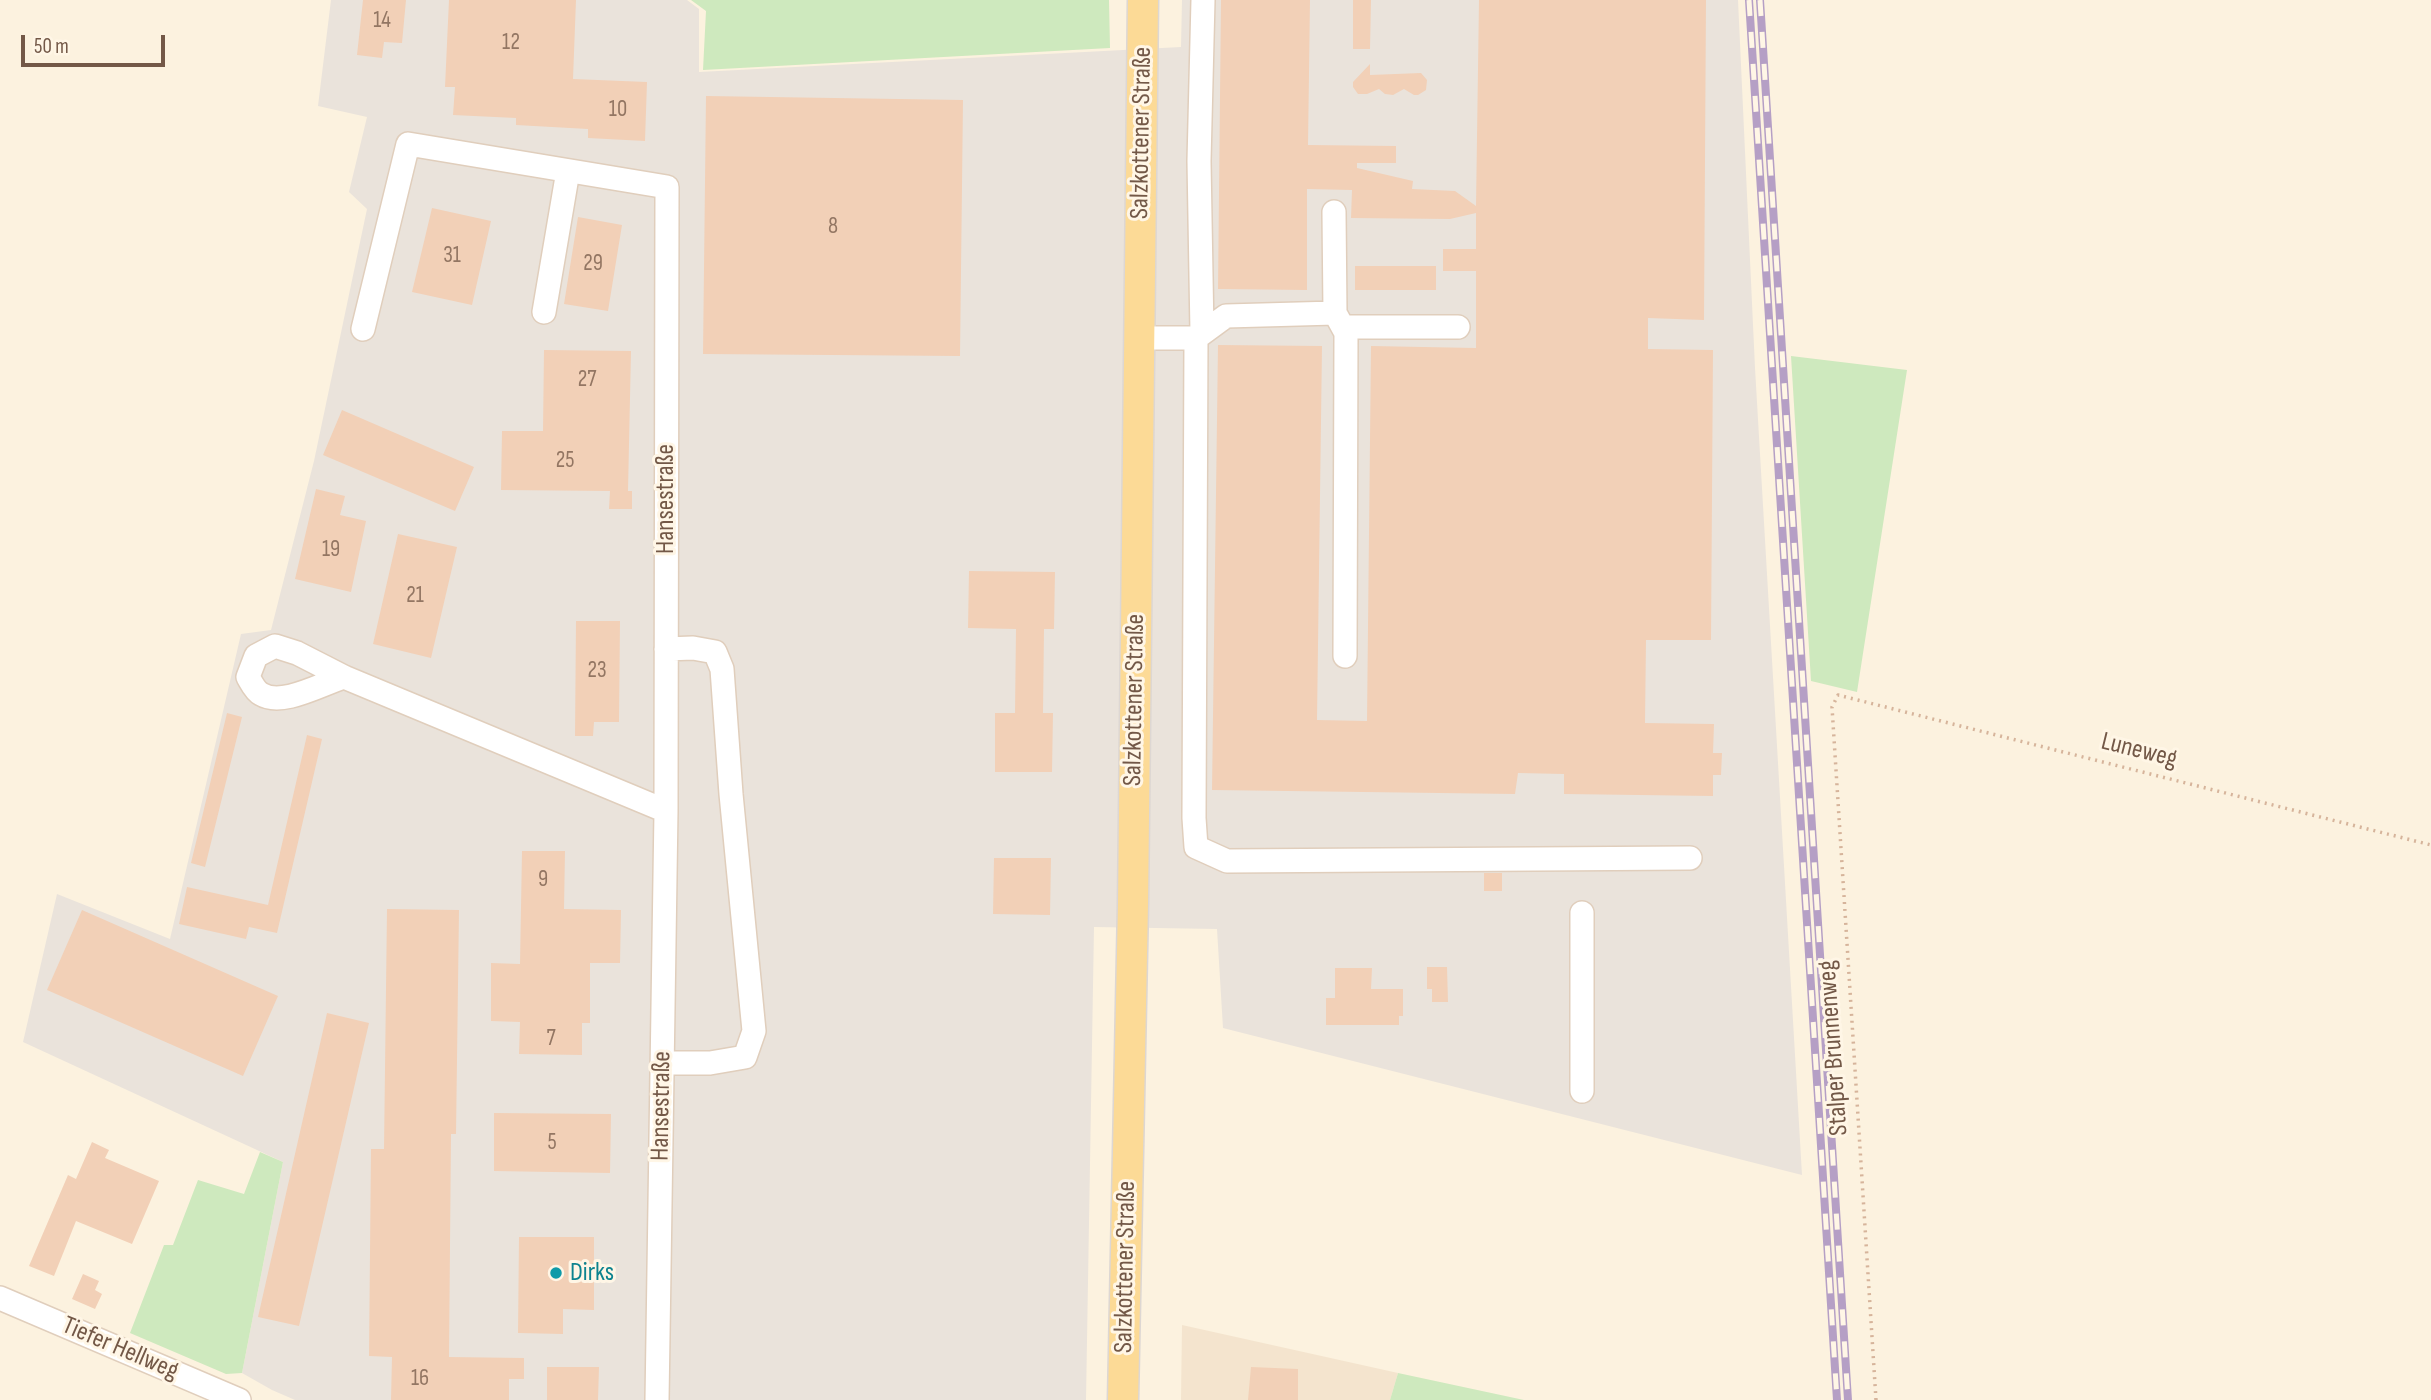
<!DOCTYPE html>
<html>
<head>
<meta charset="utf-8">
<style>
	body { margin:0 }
	#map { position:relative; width:2431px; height:1400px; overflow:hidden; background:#fcf2df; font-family:"Sofia Sans Condensed",sans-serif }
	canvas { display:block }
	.scale { position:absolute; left:21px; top:35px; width:144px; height:32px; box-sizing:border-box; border:4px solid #735847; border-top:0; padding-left:9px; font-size:21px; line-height:24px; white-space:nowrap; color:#735847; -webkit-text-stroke:5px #fff6e6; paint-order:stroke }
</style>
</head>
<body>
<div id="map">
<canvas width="2431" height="1400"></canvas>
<div class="scale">50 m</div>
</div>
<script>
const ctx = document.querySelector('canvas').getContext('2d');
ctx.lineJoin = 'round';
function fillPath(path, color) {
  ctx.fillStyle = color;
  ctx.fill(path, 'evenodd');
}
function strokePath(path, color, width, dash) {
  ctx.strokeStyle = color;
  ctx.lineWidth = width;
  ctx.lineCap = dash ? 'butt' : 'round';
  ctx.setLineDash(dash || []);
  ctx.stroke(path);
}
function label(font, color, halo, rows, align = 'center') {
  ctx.font = font + ' "Sofia Sans Condensed",sans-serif';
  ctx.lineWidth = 6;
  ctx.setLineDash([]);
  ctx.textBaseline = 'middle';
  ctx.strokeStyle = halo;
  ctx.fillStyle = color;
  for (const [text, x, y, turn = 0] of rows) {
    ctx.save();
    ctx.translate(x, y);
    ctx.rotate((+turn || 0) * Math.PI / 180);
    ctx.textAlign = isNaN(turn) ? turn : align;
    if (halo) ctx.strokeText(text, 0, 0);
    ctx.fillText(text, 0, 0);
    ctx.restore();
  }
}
fillPath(new Path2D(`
	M1182 1325 1398 1373 1390 1400H1181Z`), '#f4e4ce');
fillPath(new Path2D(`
	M331 0H687L699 9V72L1181 47 1182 0H1738L1755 368 1802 1175 1223 1028 1217 929 1094 927 1086 1400H295L272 1390 242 1373 283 1162 23 1042 57 894 170 939 241 634 271 630 314 461 367 209 349 192 367 117 318 106Z`), '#eae3db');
fillPath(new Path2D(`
	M691 0H1109L1110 48 703 70 706 11Z
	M1791 356 1907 370 1857 692 1811 681Z
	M260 1152 283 1162 242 1373 226 1374 130 1333 164 1245H173L198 1180 244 1194Z
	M1398 1373 1524 1400H1390Z`), '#cee9be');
fillPath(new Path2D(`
	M363 0H406L402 43 384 42 382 58 357 55Z
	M449 0H576L573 79 647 82 645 141 588 138V129L516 125V118L453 115 455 87H445Z
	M1221 0H1310L1308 145 1396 146V163H1357V168L1413 181 1412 189 1455 191 1476 206 1479 0H1706L1704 320 1648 318V349L1713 350 1711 640H1646L1645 723 1714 724 1713 753H1722L1721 775H1713V796L1564 794V774L1518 773 1515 794 1212 790 1218 345 1322 346 1317 720 1367 721 1371 346 1476 348V271H1443V249H1476V213L1450 219 1351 218 1352 190 1307 189V290L1218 289Z
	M1353 0H1371L1370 49H1353Z
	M1370 64V75L1421 73 1427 80 1426 90 1418 95H1414L1404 89 1393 95 1385 94 1379 89 1367 94H1358L1353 87V82Z
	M706 96 963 100 960 356 703 354Z
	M432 208 491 221 472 305 412 292Z
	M578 217 622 225 608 311 564 304Z
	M1355 266H1436V290H1355Z
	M544 350 631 351 628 491H632V509H609L610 491 501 490 502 431H543Z
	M342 410 474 467 455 511 323 455Z
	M316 489 345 496 340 515 366 521 351 592 295 579Z
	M398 534 457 547 431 658 373 644Z
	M969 571 1055 572 1054 629H1044L1043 713H1053L1052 772H995V713H1015L1016 629 968 628Z
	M576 621H620L619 722H594L593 736H575Z
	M227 713 242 717 205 867 191 863Z
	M307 735 322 739 277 933 249 927 246 939 179 924 187 887 268 905Z
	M522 851H565L564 909 621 910 620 963H590V1023H582V1055L519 1054 520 1022 491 1021V963L520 964Z
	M994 858H1051L1050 915 993 914Z
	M1484 873H1502V891H1484Z
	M387 909 459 910 456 1134H451L449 1357 524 1358V1379H509V1400H391L392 1357 369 1356 371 1149H384Z
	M82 910 278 996 243 1076 47 990Z
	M1427 967H1447L1448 1002H1432V989H1427Z
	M1335 968H1372L1371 989H1403V1016H1399V1025H1326V998H1335Z
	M327 1013 369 1023 299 1326 258 1317Z
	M494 1113 611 1114 610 1173 494 1171Z
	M92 1142 109 1150 105 1158 159 1181 132 1244 76 1221 54 1276 29 1266 68 1175 76 1179Z
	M519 1237H594V1310L563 1309V1334L518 1333Z
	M83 1274 99 1281 95 1290 102 1294 95 1309 72 1299Z
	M547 1367H599L598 1400H547Z
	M1251 1367 1298 1369V1400H1248Z`), '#f2d0b7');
const minor = new Path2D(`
	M1334 212 1335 313
	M544 312 568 171
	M1343 327H1458
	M363 329 408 144 667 187 666 811 657 1400
	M1202 333 1199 161 1203 0
	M1140 338H1196L1194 818 1196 847 1227 861 1690 858
	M1196 338 1226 316 1335 313 1346 333 1345 656
	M344 677C321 684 282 707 261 694 255 691 251 682 248 677L256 656 275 646 297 653 344 677 666 811
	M1582 913V1091
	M662 1063H710L745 1057 754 1031 731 794 722 669 715 652 693 648 666 649
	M0 1298 239 1400`);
const major = new Path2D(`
	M1123 1400 1133 904 1143 0`);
strokePath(minor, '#e0cebc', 26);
strokePath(major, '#ddd7d3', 33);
strokePath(new Path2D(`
	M1876 1400 1832 707 1838 695 2431 845`), '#d6b49b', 3.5, [2, 5]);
strokePath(minor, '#fff', 23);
strokePath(major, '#fcda96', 30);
const rail = new Path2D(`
	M1749 0 1837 1400
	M1760 0 1848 1400`);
strokePath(rail, '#b59fc5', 8);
strokePath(rail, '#fff6e6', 5, [16]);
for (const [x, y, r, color] of [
	[556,1273,7,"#0f9aa8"]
]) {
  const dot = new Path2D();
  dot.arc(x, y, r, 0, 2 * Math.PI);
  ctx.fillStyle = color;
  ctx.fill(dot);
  strokePath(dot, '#fff6e6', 2.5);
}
label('23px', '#937663', null, [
	["14",382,21],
	["12",511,43],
	["10",618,110],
	["8",833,227],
	["31",452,256],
	["29",593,264],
	["27",587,380],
	["25",565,461],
	["19",331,550],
	["21",415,596],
	["23",597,671],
	["9",543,880],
	["7",551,1039],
	["5",552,1143],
	["16",420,1379]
]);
label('26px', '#735847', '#fff6e6', [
	["Salzkottener Straße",1142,133,-89],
	["Hansestraße",666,499,-90],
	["Salzkottener Straße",1135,700,-89],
	["Luneweg",2139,751,14],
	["Stalper Brunnenweg",1834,1048,-94],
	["Hansestraße",662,1106,-89],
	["Salzkottener Straße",1126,1267,-89],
	["Tiefer Hellweg",120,1349,23]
]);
label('26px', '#0d838f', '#fff6e6', [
	["Dirks",570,1273]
], 'left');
</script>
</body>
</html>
